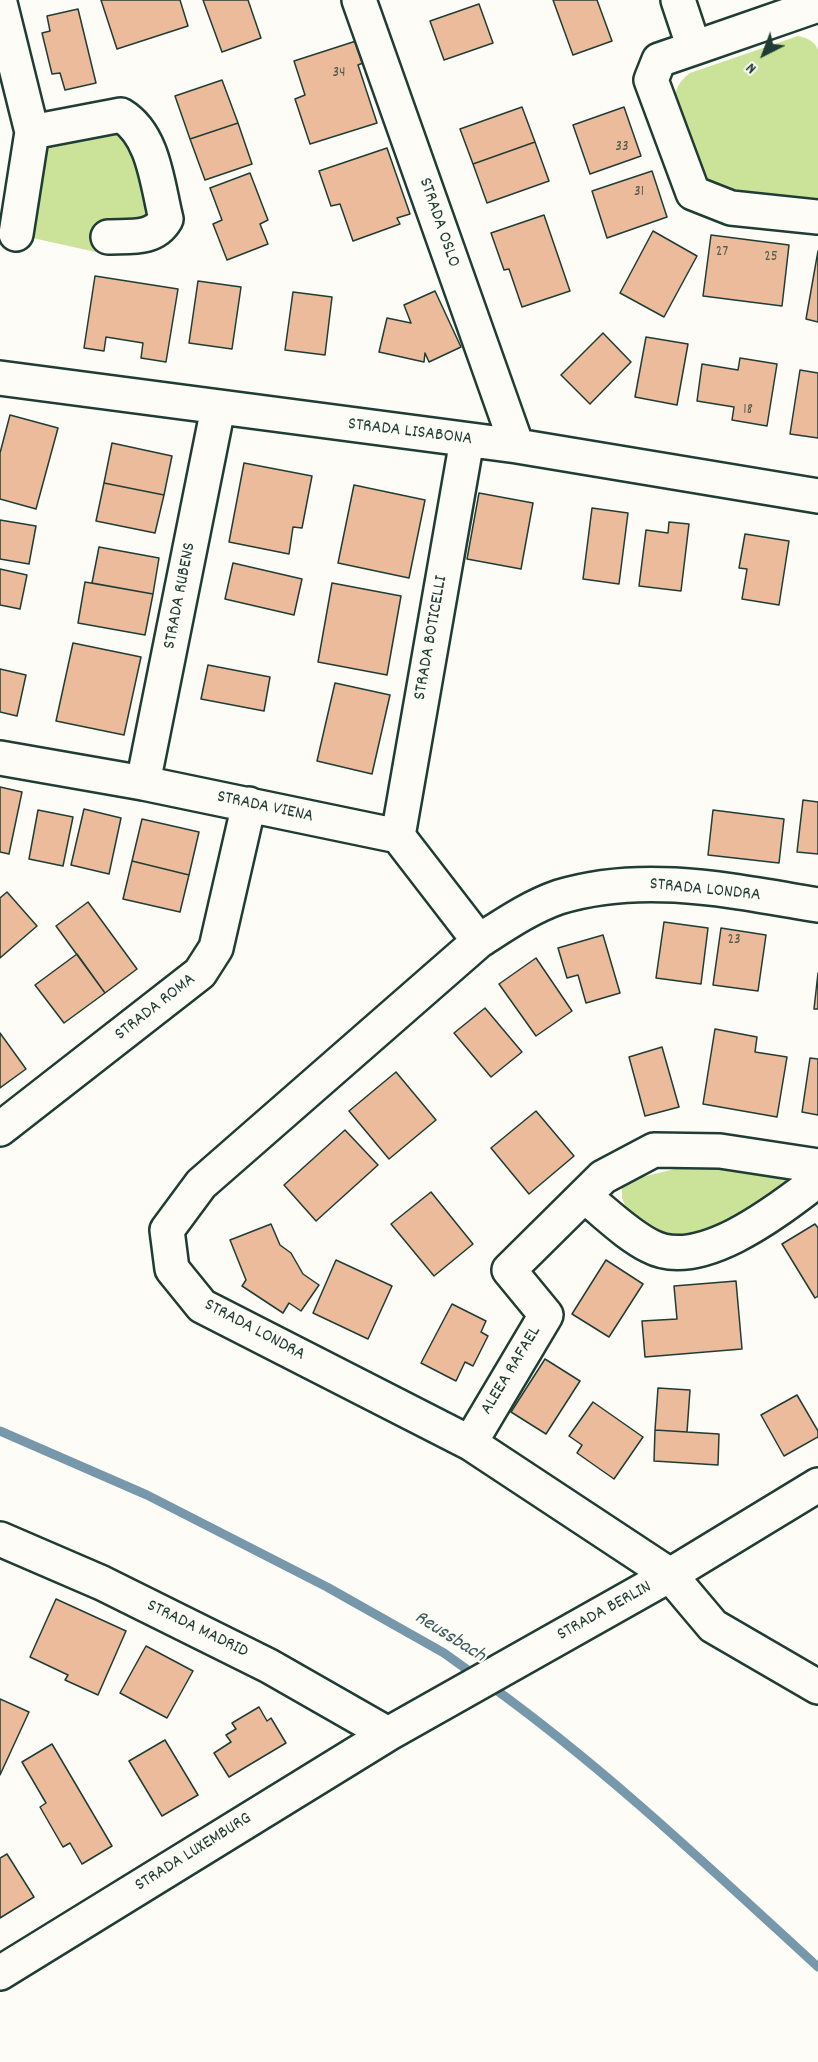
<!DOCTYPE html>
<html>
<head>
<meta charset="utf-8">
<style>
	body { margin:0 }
	#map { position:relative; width:818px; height:2062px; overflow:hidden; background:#fdfcf7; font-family:Dekko,sans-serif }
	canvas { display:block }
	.north { position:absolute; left:734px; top:24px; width:60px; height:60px; -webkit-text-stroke:4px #fdfcf7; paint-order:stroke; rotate:222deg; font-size:16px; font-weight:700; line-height:24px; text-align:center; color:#1f3d34 }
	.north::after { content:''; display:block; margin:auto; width:21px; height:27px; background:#1f3d34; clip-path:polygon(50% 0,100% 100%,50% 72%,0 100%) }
</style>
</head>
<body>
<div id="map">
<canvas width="818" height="2062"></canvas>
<div class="north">N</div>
</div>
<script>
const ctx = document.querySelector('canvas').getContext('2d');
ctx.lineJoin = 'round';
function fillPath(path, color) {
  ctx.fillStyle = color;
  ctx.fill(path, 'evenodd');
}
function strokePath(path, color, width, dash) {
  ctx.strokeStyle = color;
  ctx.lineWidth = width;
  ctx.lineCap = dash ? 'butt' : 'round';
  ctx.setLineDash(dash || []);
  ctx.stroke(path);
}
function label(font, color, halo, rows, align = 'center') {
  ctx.font = font + ' Dekko,sans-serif';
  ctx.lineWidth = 4.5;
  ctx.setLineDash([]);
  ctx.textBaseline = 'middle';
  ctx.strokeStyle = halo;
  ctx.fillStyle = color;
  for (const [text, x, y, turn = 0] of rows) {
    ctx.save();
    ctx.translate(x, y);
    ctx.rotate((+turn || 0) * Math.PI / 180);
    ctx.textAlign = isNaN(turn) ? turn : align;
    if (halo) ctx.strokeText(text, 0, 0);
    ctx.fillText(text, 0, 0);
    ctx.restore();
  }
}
fillPath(new Path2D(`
	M798 36C807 38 815 41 818 50V204L726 194 707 183 700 174 674 104C675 90 678 82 690 73Z
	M129 128 152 218 100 224 96 252 28 237 37 157 47 146Z
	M691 1165 779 1175 785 1179 788 1193 694 1240 661 1238 627 1210 622 1198V1188L630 1180Z`), '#cae399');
strokePath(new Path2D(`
	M0 1431 147 1495 327 1587 444 1653 476 1676
	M488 1684C606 1769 711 1869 818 1967`), '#7798ab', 9);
const building = new Path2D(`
	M101 0H180L188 26 117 49Z
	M203 0H248L261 38 222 52Z
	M553 0H597L612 41 573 55Z
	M479 4 493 43 444 60 430 21Z
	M78 9 96 83 65 90 60 73 52 74 42 33 50 31 47 16Z
	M356 41 363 63 358 65 377 123 310 144 295 99 305 95 294 61Z
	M222 80 238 123 190 139 175 96Z
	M522 107 535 142 473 164 460 129Z
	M624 107 641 156 590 174 573 125Z
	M238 123 252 164 205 180 190 139Z
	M535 142 549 181 487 203 473 164Z
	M387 148 410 214 397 218 400 224 353 241 340 204 331 206 319 171Z
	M652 171 667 217 607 238 592 191Z
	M250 173 268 220 260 224 268 244 227 260 213 224 222 220 210 188Z
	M544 215 570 291 522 307 509 269 504 270 491 233Z
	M653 231 697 256 664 317 620 293Z
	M711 235 789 245 782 306 703 296Z
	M818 251V322L806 319Z
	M95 276 178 289 166 362 141 358 143 343 106 337 104 351 84 348Z
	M198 281 241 287 232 349 189 343Z
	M435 291 461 347 429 362 425 353 424 362 379 352 387 318 411 323 404 305Z
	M293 292 332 297 325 355 285 350Z
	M603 333 631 362 590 404 561 375Z
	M646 337 688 344 677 405 635 397Z
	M740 358 777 364 767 426 732 420 734 407 697 401 702 364 738 370Z
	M800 370 818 373V438L790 434Z
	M10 415 58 428 36 509 0 499V453Z
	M112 443 172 456 164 495 104 483Z
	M244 463 312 476 302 528 293 527 289 554 229 542Z
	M104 483 164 495 155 533 96 521Z
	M354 485 425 500 409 578 338 563Z
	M479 493 533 503 521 569 467 559Z
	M592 508 628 513 619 584 583 579Z
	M0 520 36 526 29 564 0 559Z
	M669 522 689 524 681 591 639 586 646 530 668 533Z
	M745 534 789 541 779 605 742 599 747 569 739 568Z
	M99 547 159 558 153 594 92 583Z
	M233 563 302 579 294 615 225 599Z
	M0 569 27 575 20 609 0 605Z
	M85 582 153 594 145 635 78 623Z
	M332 583 401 596 387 675 318 662Z
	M73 643 141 657 124 735 56 721Z
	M208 665 270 677 264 711 201 699Z
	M0 669 26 675 17 716 0 712Z
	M335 683 390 695 372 774 317 761Z
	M0 787 22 792 9 854 0 852Z
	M803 800 818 802V854L797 852Z
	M84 809 121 818 109 874 71 865Z
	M38 810 73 817 63 866 29 859Z
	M713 810 784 819 779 863 708 855Z
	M142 819 199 832 189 875 132 861Z
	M132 861 189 875 180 912 123 899Z
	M7 892 37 926 0 958V898Z
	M88 902 137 969 105 993 56 926Z
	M664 922 708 928 701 984 656 978Z
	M721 928 766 935 758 991 713 985Z
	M603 935 620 993 586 1003 578 975 567 978 558 948Z
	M77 954 105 993 64 1023 35 985Z
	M536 958 572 1011 536 1036 499 984Z
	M818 973V1009H814Z
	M485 1008 522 1052 491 1077 454 1033Z
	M715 1029 757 1037 755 1052 787 1057 777 1117 703 1104Z
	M0 1033 26 1069 0 1088Z
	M662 1047 679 1107 645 1116 629 1057Z
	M810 1058 818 1059V1115L802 1112Z
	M396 1072 436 1120 389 1159 349 1111Z
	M536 1111 574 1156 529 1194 491 1148Z
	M345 1130 378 1165 316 1221 284 1185Z
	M431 1192 473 1244 434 1276 391 1224Z
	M271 1224 280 1245 291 1253 303 1274 319 1285 301 1311 289 1303 283 1313 242 1286 246 1280 230 1240Z
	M815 1224 818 1228V1296L815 1298 782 1244Z
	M336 1260 392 1286 368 1339 313 1313Z
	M606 1260 643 1284 609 1337 572 1314Z
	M736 1281 742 1349 645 1357 642 1321 677 1319 674 1286Z
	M452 1304 486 1321 481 1332 488 1336 473 1366 465 1362 456 1381 421 1363Z
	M545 1359 580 1381 546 1434 511 1412Z
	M658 1388 690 1390 687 1432 655 1430Z
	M797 1395 818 1431V1437L784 1456 761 1415Z
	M593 1402 643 1437 614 1479 577 1453 582 1445 569 1436Z
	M655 1430 719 1434 718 1465 654 1461Z
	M56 1599 126 1631 98 1695 65 1680 68 1675 30 1657Z
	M146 1646 193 1671 167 1718 120 1693Z
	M0 1699 29 1712 0 1775Z
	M259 1707 267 1721 271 1718 286 1743 229 1777 214 1753 231 1742 226 1735 236 1729 232 1723Z
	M165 1740 198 1795 162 1816 129 1761Z
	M52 1744 112 1846 82 1864 70 1843 63 1847 40 1807 46 1803 22 1762Z
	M7 1854 34 1897 0 1918V1858Z`);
fillPath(building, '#ebbb9c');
strokePath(building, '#1f3d34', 1.5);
const minor = new Path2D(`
	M359 0 517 446
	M678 0 694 48 659 60 651 80 693 193 731 208 818 217
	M0 3 32 132 16 234
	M694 48 818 5
	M32 132 121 115C154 135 157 183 166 219 154 240 131 236 108 237
	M0 378 517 446 818 496
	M0 758 143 783 398 836 479 941
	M143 783 218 408
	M398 836 467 440
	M818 905C733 891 644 871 559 897 530 907 504 925 479 941L201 1184 167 1230 172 1269 202 1306 470 1443 670 1575 713 1626 818 1687
	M0 1129 200 973 216 948 249 804
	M584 1196C605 1212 626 1234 650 1246 700 1273 780 1209 818 1180
	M470 1443 546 1315 509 1270 603 1177 654 1150 720 1151 818 1166
	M0 1539 102 1583 269 1666 388 1734
	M0 1973 388 1734 670 1575 818 1485`);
strokePath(minor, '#1f3d34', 38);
strokePath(minor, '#fdfcf7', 33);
label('15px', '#525c4e', null, [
	["34",339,74],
	["33",622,148],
	["31",639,193],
	["27",722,253],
	["25",771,258],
	["18",748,411],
	["23",734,941]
]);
label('18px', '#1f3d34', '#fdfcf7', [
	["STRADA OSLO",438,223,71],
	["STRADA LISABONA",410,433,7],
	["STRADA RUBENS",181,596,-79],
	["STRADA BOTICELLI",432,638,-80],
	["STRADA VIENA",265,808,12],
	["STRADA LONDRA",705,891,6],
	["STRADA ROMA",156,1008,-38],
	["STRADA LONDRA",254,1331,28],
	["ALEEA RAFAEL",512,1371,-59],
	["STRADA BERLIN",605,1612,-29],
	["STRADA MADRID",197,1630,26],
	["STRADA LUXEMBURG",194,1853,-32]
]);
label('italic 20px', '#3c5b5c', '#fdfcf7', [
	["Reussbach",449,1638,32]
]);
</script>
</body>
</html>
